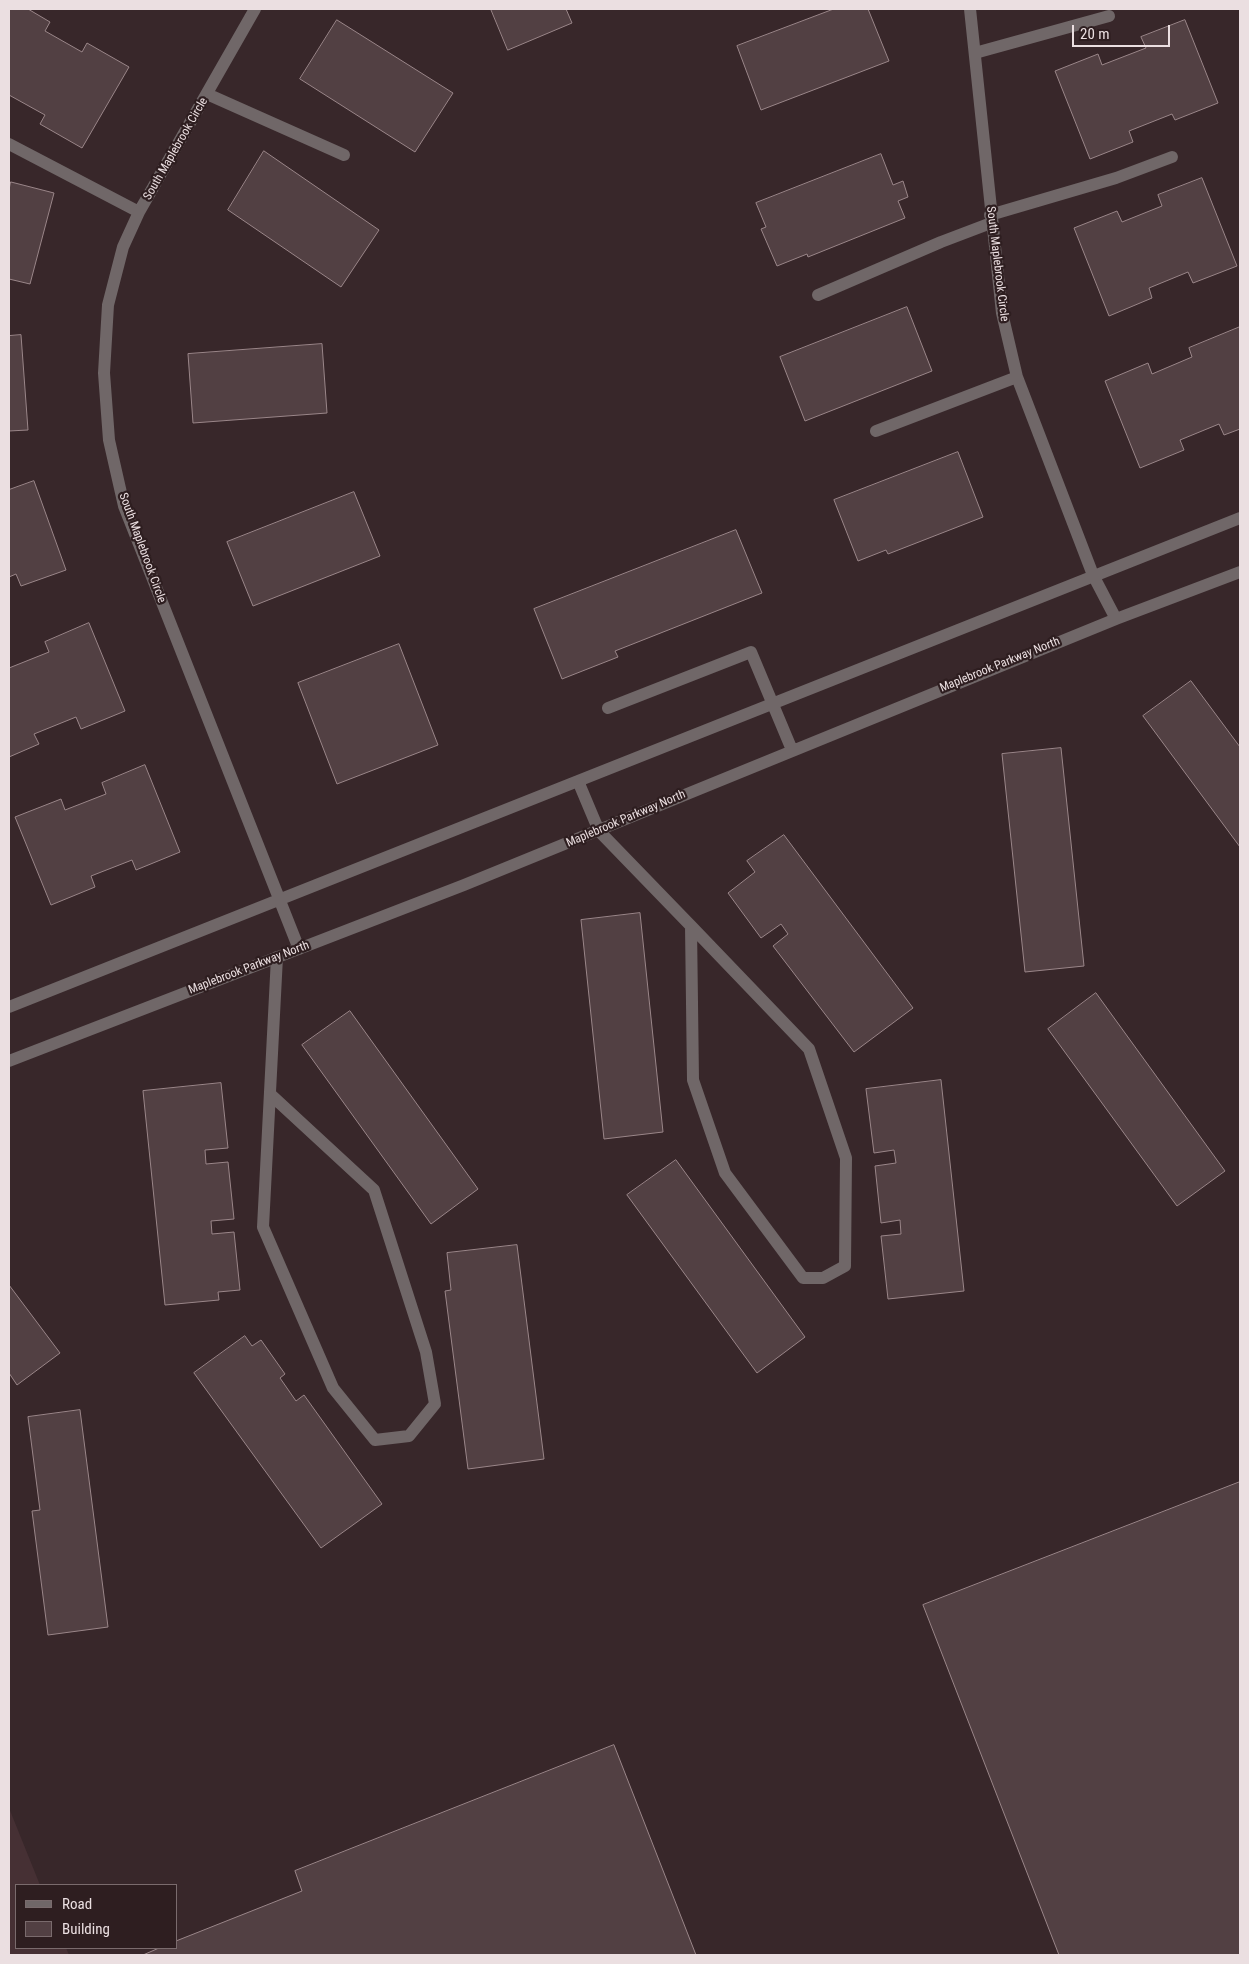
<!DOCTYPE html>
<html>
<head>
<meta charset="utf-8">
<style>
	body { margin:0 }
	#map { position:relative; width:1249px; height:1964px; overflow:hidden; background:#38272a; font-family:"Roboto Condensed",sans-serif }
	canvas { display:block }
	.frame { position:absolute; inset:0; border:10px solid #ebdfe1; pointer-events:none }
	.legend { position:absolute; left:15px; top:1884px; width:162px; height:65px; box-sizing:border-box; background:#2e1e20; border:1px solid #7a6b6d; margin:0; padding:6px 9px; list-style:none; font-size:15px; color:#ebdfe1 }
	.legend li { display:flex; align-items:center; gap:10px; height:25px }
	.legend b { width:25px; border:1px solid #7a6b6d }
	.scale { position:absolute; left:1072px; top:25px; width:98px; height:22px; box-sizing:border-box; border:2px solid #ebdfe1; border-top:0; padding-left:6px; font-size:15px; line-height:18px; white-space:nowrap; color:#ebdfe1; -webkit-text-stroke:4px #2e1e20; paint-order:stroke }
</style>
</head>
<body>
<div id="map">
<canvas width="1249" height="1964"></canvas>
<div class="frame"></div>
<ul class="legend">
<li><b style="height:6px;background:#706768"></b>Road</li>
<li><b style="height:14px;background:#524043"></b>Building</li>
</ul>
<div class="scale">20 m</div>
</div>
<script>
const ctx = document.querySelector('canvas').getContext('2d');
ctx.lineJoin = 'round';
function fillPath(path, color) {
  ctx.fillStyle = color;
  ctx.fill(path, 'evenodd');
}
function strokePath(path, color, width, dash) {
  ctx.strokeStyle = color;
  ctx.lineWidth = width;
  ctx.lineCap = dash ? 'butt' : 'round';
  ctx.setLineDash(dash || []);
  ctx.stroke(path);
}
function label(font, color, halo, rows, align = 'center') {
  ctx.font = font + ' "Roboto Condensed",sans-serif';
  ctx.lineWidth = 4.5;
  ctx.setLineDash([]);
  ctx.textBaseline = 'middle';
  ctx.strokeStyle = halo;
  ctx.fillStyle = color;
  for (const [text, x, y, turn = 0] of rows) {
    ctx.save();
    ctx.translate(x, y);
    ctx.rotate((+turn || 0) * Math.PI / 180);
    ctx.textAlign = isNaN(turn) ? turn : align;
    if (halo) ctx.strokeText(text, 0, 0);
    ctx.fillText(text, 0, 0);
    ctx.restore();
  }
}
fillPath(new Path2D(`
	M9 1808 40 1885H16V1948H66L69 1955H9Z`), '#463034');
const building = new Path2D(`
	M9 9H28L50 22 45 31 82 52 87 43 129 67 82 148 40 124 45 115 9 95Z
	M491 9H566L572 23 508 50Z
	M834 9H868L889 61 761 110 737 46Z
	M337 20 453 93 415 152 300 79Z
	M1185 20 1218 103 1175 120 1172 114 1129 131 1133 142 1090 159 1055 71 1098 54 1102 65 1146 48 1141 37Z
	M264 151 379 230 341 287 228 210Z
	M881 154 893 185 903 181 908 197 898 201 905 218 808 257 807 254 777 266 761 229 766 227 756 203Z
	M1202 178 1237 266 1193 283 1188 272 1149 288 1152 298 1109 316 1074 228 1117 211 1122 222 1162 206 1158 195Z
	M11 182 54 193 30 284 9 279V190Z
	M907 307 932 371 805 421 780 357Z
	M1240 327V429L1224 435 1219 424 1180 440 1184 450 1140 468 1105 381 1148 363 1152 374 1192 357 1189 348Z
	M21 335 28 430 9 431V336Z
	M322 344 327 413 193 423 188 354Z
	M958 452 983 517 888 554 886 550 858 561 834 500Z
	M34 481 66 570 21 586 16 574 9 577V490Z
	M354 492 380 556 253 606 227 542Z
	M736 530 762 593 615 651 618 657 562 679 534 609Z
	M89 623 125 711 81 729 76 717 34 734 39 744 9 757V668L49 652 45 642Z
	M399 644 438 745 337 784 298 683Z
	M1191 681 1240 747V847L1143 716Z
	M1061 748 1084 966 1025 972 1002 754Z
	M145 765 180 852 136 870 132 860 91 876 95 887 51 905 15 817 61 799 65 810 106 794 102 783Z
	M784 835 913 1008 854 1052 773 946 788 934 781 924 761 938 728 893 755 872 747 861Z
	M640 913 663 1132 604 1139 581 920Z
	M1096 993 1225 1171 1177 1206 1048 1029Z
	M350 1011 478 1189 431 1224 302 1045Z
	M941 1080 964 1291 888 1299 881 1236 901 1234 900 1220 881 1223 875 1166 896 1163 894 1150 874 1153 866 1089Z
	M221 1083 228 1148 205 1150 206 1164 228 1162 234 1219 211 1221 212 1234 234 1232 240 1290 218 1292 219 1300 165 1305 143 1091Z
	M676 1160 805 1337 757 1373 627 1195Z
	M517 1245 544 1459 468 1469 445 1291 451 1290 447 1253Z
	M9 1285 60 1353 17 1385 9 1373Z
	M245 1336 252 1346 261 1340 285 1374 280 1378 296 1401 304 1395 382 1504 321 1548 194 1373Z
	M80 1410 108 1627 48 1635 32 1511 40 1510 28 1417Z
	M1240 1482V1955H1059L923 1605Z
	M614 1745 696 1955H143L159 1948H176V1941L302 1891 295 1871Z`);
fillPath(building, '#524043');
strokePath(building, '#9a8689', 1);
strokePath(new Path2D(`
	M255 9 139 212 123 247 108 305 104 373 109 440 124 506 299 949
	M970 9 1002 313 1017 377 1093 575 1116 619
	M975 53 1109 16
	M207 94 344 155
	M9 144 139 212
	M990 215 1116 178 1172 157
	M818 295 941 242 991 223
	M876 431 1017 377
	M608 708 751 652 792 750
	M578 781 599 831 691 926 693 1080 725 1173 803 1278H823L845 1266 846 1158 809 1049 691 926
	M9 1007 1240 518
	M9 1061 464 885 1116 619 1240 572
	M270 1094 374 1190 426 1352 435 1404 409 1436 375 1440 333 1388 263 1227 277 957`), '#706768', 12);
label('12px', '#ebdfe1', '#2e1e20', [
	["South Maplebrook Circle",176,149,-60],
	["South Maplebrook Circle",997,264,83],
	["South Maplebrook Circle",142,548,70],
	["Maplebrook Parkway North",1000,665,-22],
	["Maplebrook Parkway North",626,819,-23],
	["Maplebrook Parkway North",249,968,-21]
]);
</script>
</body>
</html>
